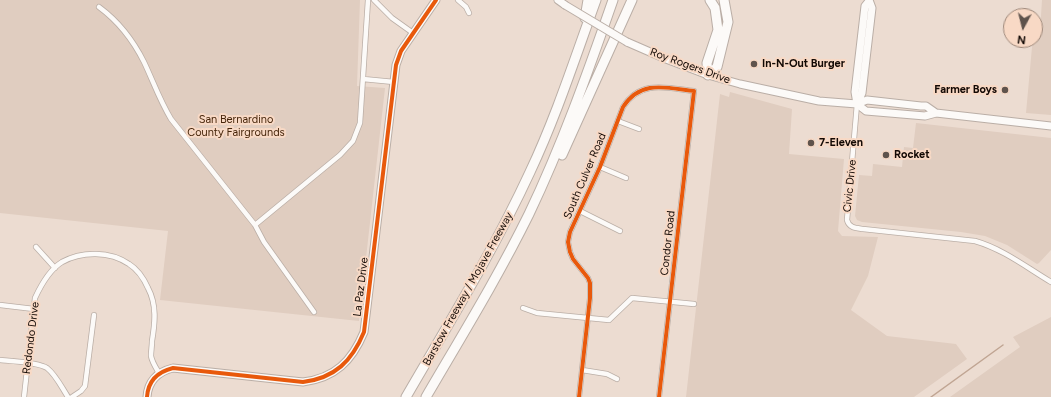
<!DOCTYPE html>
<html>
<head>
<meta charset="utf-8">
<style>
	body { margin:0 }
	#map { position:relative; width:1051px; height:397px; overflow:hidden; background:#ecdcd1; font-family:Figtree,sans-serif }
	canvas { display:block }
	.north { position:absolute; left:1003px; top:8px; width:40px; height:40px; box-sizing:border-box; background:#f8d9c5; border:1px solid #9c8678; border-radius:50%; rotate:187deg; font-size:11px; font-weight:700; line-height:16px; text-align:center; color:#130904 }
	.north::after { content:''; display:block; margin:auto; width:14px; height:18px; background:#5f534c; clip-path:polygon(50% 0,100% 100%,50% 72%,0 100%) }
</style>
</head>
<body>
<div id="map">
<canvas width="1051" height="397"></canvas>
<div class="north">N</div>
</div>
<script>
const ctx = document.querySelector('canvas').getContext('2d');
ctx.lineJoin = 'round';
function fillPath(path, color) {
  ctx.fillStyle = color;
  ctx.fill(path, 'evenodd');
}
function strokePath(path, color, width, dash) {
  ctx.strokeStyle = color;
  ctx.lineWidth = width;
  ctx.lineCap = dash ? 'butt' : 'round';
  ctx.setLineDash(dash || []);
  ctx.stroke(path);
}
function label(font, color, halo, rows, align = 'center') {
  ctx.font = font + ' Figtree,sans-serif';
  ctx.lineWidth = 4;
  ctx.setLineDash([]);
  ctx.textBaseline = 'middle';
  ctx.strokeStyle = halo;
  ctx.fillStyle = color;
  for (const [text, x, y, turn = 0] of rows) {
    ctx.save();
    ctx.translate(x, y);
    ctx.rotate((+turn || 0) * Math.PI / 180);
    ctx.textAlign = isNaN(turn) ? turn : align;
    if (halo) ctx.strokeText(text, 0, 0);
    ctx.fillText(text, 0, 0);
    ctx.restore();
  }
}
fillPath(new Path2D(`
	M0 0H360L357 86 385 88 359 321 160 300 168 231 0 213Z
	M1042 0H1051V115L1026 113 1032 47 1034 40H1035V36L1040 32Z
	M730 92 792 109 789 154 844 159 838 231 842 236 878 237 868 276 851 310 887 336 956 344 967 359 914 397H686L720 94 729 97Z
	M916 123 1051 138V250L1039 263 1037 264 1007 245 985 236 961 232 862 222 857 220 855 216 859 175 872 176 873 164 902 167 904 147 913 148Z
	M1051 317V397H950L1020 347 1013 337Z`), '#e0cdc0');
strokePath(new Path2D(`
	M931 397 1003 345`), '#c0a593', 1.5);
const street = new Path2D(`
	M374 0 392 18 413 33
	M458 0 466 7 469 13
	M99 7C118 21 134 42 144 62 153 81 160 101 171 119L255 225 264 242 314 312
	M363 79 394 82
	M857 104 847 220C849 228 856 228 863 229L975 241C1003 249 1026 267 1051 282
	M618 121 639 129
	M600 167 626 178
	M580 211 620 231
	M255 225 340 155 353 141 360 123 368 0
	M36 247 55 268
	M0 305 34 309
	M523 308 537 313 609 320 632 298 694 304
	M0 360C12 361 38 362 47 368 56 375 62 388 68 397
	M582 370 607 374 617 379
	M24 397 35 298C41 285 49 270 62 262 82 251 110 251 129 264 137 269 144 279 148 288 157 305 155 323 152 341 152 346 151 351 151 356 152 362 156 368 159 373
	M72 397 81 391 85 386 94 315
	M579 397 590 298V283L588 278 573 259 570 252 568 242 570 232 600 167 623 107C641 79 667 88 694 91L659 397`);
const secondary = new Path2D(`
	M558 0 565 5
	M627 42 666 59 708 75 740 84 819 101 857 104 867 100 921 106H926L936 113
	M857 104 866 111 925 116 936 113 1051 126
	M857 104 862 93 872 8 869 0
	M857 104 855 92 865 6 869 1
	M147 397C148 381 157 372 173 368L303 382C335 378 352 361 364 332L396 65 401 51 436 0`);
const highway = new Path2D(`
	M585 18 588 0
	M708 75 717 67 728 22 724 0
	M708 75 707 63 718 30 715 8 710 0
	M562 155 632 0
	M406 397C449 323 494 250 530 172 556 117 575 58 596 0
	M426 397C461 337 498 277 529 214 562 145 588 72 613 0`);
strokePath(street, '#baaea6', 6);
strokePath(secondary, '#baaea6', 9);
strokePath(highway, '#baaea6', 11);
strokePath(street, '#fcfaf8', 4.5);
strokePath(secondary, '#fcfaf8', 7);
strokePath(highway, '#fcfaf8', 9);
const secondaryBridge = new Path2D(`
	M565 5 627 42`);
strokePath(secondaryBridge, '#baaea6', 9, []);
strokePath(secondaryBridge, '#fcfaf8', 7);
strokePath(new Path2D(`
	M147 397C148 381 157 372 173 368L303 382C335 378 352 361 364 332L396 65 401 51 436 0
	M579 397 590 298V283L588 278 573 259 570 252 568 242 570 232 600 167 623 107C641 79 667 88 694 91L659 397`), '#e8590c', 4);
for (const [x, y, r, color] of [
	[754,64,4,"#5f534c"],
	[1005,90,4,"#5f534c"],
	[811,143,4,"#5f534c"],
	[886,155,4,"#5f534c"]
]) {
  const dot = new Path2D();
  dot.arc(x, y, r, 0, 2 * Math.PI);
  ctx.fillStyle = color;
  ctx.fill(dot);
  strokePath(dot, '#f8d9c5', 1.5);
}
label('bold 11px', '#130904', '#f8d9c5', [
	["In-N-Out Burger",762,64],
	["Farmer Boys",997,90,"right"],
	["7-Eleven",819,143],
	["Rocket",894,155]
], 'left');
label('11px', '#130904', '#f8d9c5', [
	["Roy Rogers Drive",690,66,20],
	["South Culver Road",585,176,-67],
	["Civic Drive",850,186,-84],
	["Condor Road",668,243,-84],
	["La Paz Drive",361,287,-83],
	["Barstow Freeway / Mojave Freeway",468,289,-61],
	["Redondo Drive",31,338,-83]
]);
label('11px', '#46250a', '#f8d9c5', [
	["San Bernardino",236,120],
	["County Fairgrounds",236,133]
]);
</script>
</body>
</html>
